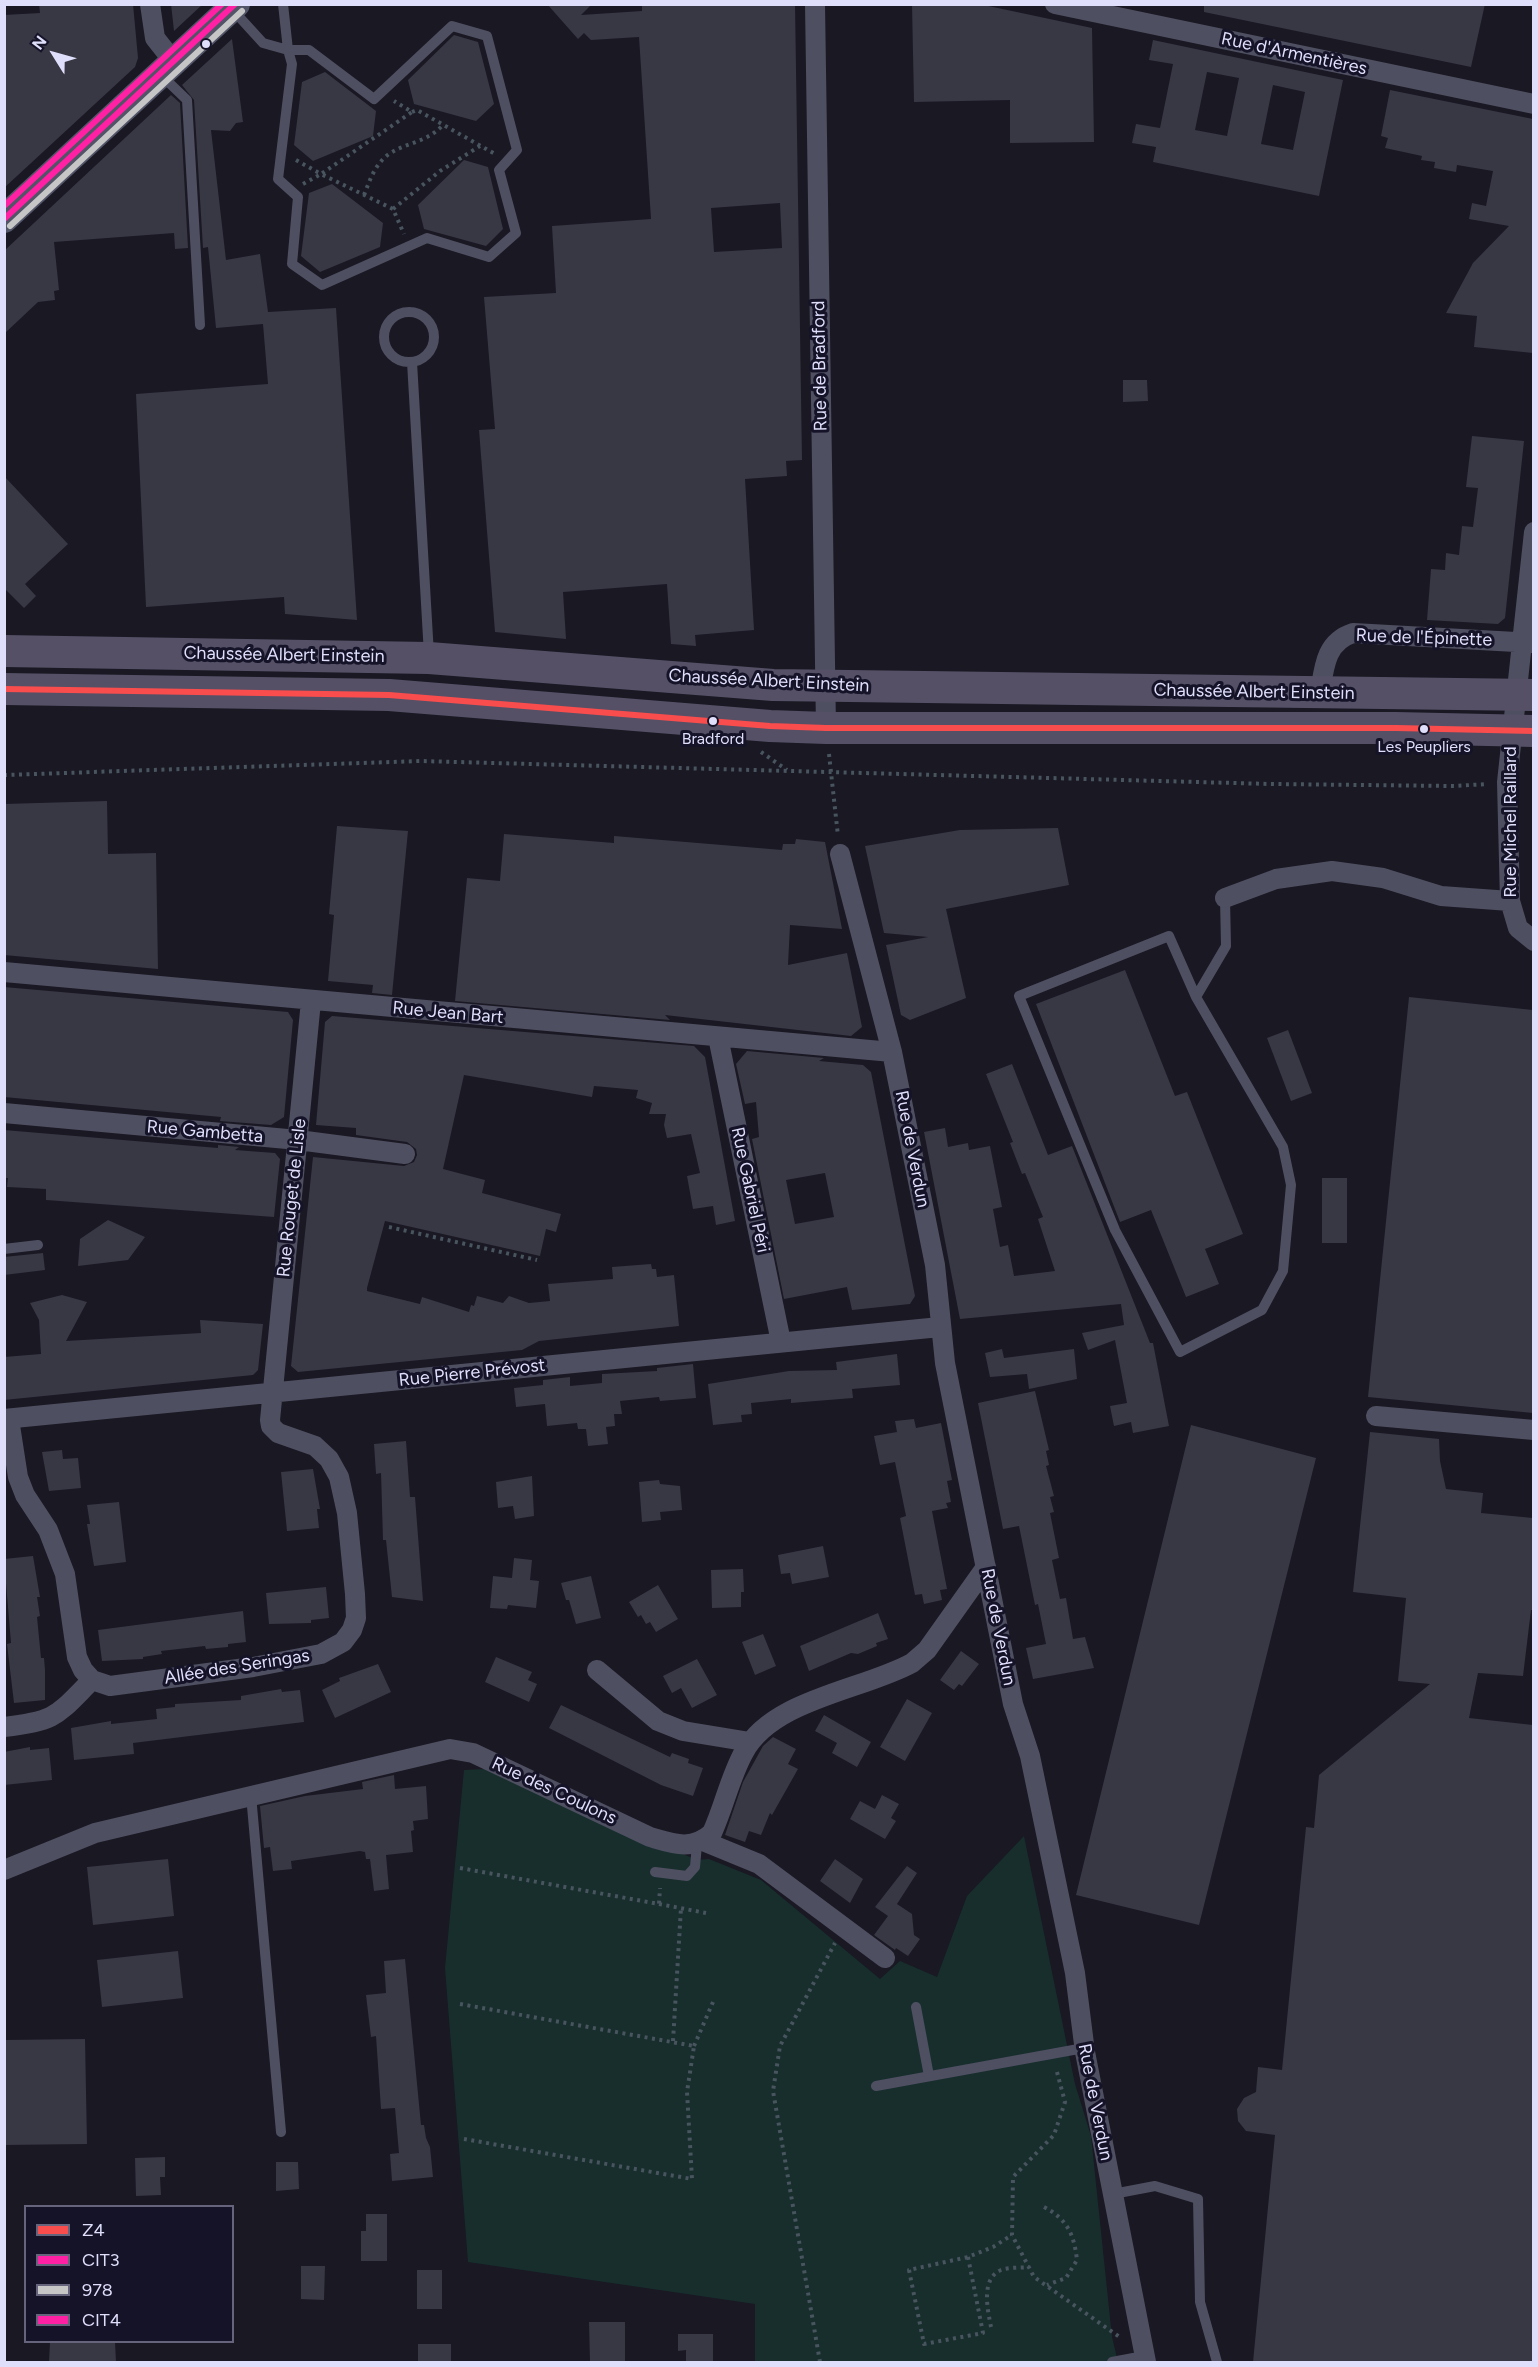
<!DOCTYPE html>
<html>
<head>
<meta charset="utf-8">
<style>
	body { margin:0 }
	#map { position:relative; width:1538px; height:2367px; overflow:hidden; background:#191823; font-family:Figtree,sans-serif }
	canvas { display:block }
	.frame { position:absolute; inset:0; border:6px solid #dfdefb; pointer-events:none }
	.legend { position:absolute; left:24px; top:2205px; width:210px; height:138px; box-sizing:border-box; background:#151328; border:2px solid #66647c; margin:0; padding:8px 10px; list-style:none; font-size:18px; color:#dfdefb }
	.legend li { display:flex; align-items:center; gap:12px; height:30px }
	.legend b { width:30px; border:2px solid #66647c }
	.north { position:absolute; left:24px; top:24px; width:60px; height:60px; -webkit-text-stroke:4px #151328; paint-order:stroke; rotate:307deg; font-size:16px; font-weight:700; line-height:24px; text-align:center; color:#dfdefb }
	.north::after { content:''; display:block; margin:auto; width:21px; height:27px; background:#dfdefb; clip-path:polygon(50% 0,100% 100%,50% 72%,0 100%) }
</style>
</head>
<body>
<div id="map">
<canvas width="1538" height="2367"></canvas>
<div class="frame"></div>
<ul class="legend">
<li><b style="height:8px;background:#f94d4d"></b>Z4</li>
<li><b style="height:8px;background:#ff20a3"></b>CIT3</li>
<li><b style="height:8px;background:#c6c6c6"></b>978</li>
<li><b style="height:8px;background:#ff20a3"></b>CIT4</li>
</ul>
<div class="north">N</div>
</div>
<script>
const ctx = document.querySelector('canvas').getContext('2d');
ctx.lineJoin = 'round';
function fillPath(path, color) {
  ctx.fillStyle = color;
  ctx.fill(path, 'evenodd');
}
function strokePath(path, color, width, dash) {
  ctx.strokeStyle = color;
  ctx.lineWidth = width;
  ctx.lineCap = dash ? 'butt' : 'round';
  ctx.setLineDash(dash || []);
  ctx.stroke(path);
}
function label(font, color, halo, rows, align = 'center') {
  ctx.font = font + ' Figtree,sans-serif';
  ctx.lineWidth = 6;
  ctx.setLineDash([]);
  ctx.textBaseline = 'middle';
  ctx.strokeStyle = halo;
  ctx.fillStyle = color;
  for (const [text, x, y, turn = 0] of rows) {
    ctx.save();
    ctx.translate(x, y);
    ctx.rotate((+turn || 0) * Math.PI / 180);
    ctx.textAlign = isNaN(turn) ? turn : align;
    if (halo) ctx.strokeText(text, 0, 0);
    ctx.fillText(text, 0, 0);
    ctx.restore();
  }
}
fillPath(new Path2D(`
	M485 1769 697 1860 709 1859 761 1880 880 1979 900 1961 937 1977 967 1896 1024 1836 1075 2084 1091 2136 1112 2337 1118 2362H755V2304L468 2262 445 1968 464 1770Z`), '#172e2d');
fillPath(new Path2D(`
	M39 4H133L138 58 135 67 4 188V15L40 13Z
	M171 4H203L174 31Z
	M547 4H592L581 15 642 11V4H795L802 460 786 461 787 476 745 479 754 630 695 635 696 646 671 644 667 584 563 592 566 639 495 632 479 430 495 429 484 297 556 293 552 226 651 219 639 37 591 40 584 33 578 39ZM780 203 782 248 714 252 711 208Z
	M912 4H979L1092 28 1094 142 1010 143V100L914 102Z
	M1204 4H1485L1471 67 1204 12Z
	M454 35 478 42 494 104 476 121 414 104 408 80Z
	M232 39 243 122 236 123 230 131 211 130 226 260 260 254 268 312 336 308 357 620 285 614 284 597 146 607 136 394 268 384 263 324 216 328 208 247 203 248 194 100 182 85Z
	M1153 40 1343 80 1319 196 1153 162 1156 147 1132 143 1136 124 1160 128 1173 64 1149 60ZM1207 72 1239 78 1227 136 1195 130ZM1273 85 1305 92 1293 150 1261 144Z
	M325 72 376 111 373 136 313 161 294 145 302 82Z
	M1390 90 1533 119V353L1474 347 1477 316 1446 313 1473 263 1509 226 1469 219 1472 203 1486 206 1493 171 1457 165 1456 172 1434 168 1435 162 1421 160 1422 156 1385 148 1388 138 1381 136Z
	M171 95 180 103 188 248 175 249 174 233 54 242 59 290 54 291 55 300 38 302 4 334V251Z
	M464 160 488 167 503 229 486 246 424 229 418 205Z
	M332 184 383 223 380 247 320 272 301 256 309 193Z
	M1123 380H1147L1148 401 1123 402Z
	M1472 436 1524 441 1505 618 1498 624 1427 620 1431 569 1445 570 1446 553 1459 555 1462 526 1473 527 1478 488 1466 487Z
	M4 476 68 544 25 584 36 596 24 608 4 588Z
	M107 801 108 854 156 853 158 969 4 955V804Z
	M337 826 408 831 392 995 372 993 373 985 328 981 334 915 329 914Z
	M1058 828 1069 885 946 909 966 998 910 1020 901 1015 886 945 928 937 884 933 865 846 960 830Z
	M504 834 614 843V836L782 850 783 844H795L796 839 825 842 842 929 790 925 788 965 847 953 862 1027 851 1036 665 1015 670 1020 455 1001 467 878 500 881Z
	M1125 970 1175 1096 1187 1092 1243 1234 1205 1249 1219 1284 1186 1297 1151 1210 1120 1222 1036 1004Z
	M4 987 288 1012 293 1020 284 1117 271 1125 220 1121 221 1117 4 1097Z
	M1409 997 1533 1010V1413L1368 1397Z
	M332 1016 694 1046 705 1057 735 1221 716 1225 713 1206 693 1209 687 1176 700 1173 691 1134 667 1138 664 1125 666 1114H649L652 1103 636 1098 638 1090 594 1086 592 1097 464 1075 443 1169 485 1180 482 1193 561 1214 556 1232 546 1229 540 1256 385 1221 367 1288V1291L420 1304 422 1297 469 1312 471 1305 474 1306 477 1296 503 1303 509 1296 529 1303 550 1301 548 1284 613 1279 612 1267 651 1264 652 1269H656L657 1277 674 1275 679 1326 539 1341 522 1350 298 1372 291 1366 313 1157 404 1166 414 1162 417 1155 416 1149 407 1142 356 1135V1128L316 1125 325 1022Z
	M1288 1030 1312 1093 1291 1101 1267 1038Z
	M747 1051 824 1058 819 1061 863 1065 871 1072 915 1296 910 1304 852 1310 847 1287 784 1299 752 1139 759 1137 756 1102 745 1104 736 1064ZM825 1173 834 1217 795 1224 786 1180Z
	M1012 1064 1048 1155 1072 1146 1150 1343H1153L1169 1426 1133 1433 1131 1422 1114 1426 1110 1406 1127 1403 1115 1340 1088 1350 1082 1333 1124 1325 1121 1304 960 1319 924 1132 945 1128 948 1147 968 1143 969 1150 990 1146 1002 1207 993 1209 1000 1247 1008 1245 1014 1276 1055 1271 1038 1219 1043 1217 1025 1173 1022 1174 1010 1143 1013 1142 986 1074Z
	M4 1130 218 1148V1145L239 1147 235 1150 275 1153 280 1159 274 1217 46 1200V1189L7 1187 8 1178H4Z
	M1322 1178H1347V1243H1322Z
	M108 1220 145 1237 128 1260 78 1266 80 1239Z
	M43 1253 45 1270 4 1275V1257Z
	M62 1295 87 1302 66 1341 201 1333 200 1320 263 1324 258 1370 253 1375 4 1400V1357L41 1354 39 1320 30 1303Z
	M1002 1349 1004 1358 1074 1349 1077 1379 1029 1389 1027 1374 990 1377 985 1353Z
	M897 1354 900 1385 852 1389 853 1398 791 1403V1399L751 1403 752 1414 741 1415 742 1422 713 1425 708 1384 789 1371 837 1370 836 1362Z
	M693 1364 696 1398 660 1401 659 1397 620 1401 622 1414H614L615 1426 606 1427 608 1444 588 1446 586 1429H578L577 1423 547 1426 545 1404 516 1407 514 1388 543 1385V1380L570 1377V1386L602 1383V1374L657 1371V1368Z
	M1035 1391 1049 1450 1046 1451 1049 1465 1046 1466 1054 1496 1050 1497 1054 1512 1050 1513 1059 1558 1052 1560 1060 1599 1066 1598 1073 1639 1085 1637 1094 1668 1033 1679 1026 1648 1046 1644 1038 1604 1035 1605 1019 1526 1003 1529 978 1403Z
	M914 1419 916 1428 941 1423 952 1480 947 1481 951 1502 946 1503 948 1508 932 1511 947 1589 940 1590 942 1600 924 1604 922 1594 915 1595 900 1518 906 1516 895 1462 880 1465 874 1436 897 1432 895 1421Z
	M1191 1425 1316 1458 1199 1925 1076 1895Z
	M1370 1432 1439 1439 1440 1461 1446 1489 1483 1493 1481 1513 1533 1518V1610H1531L1523 1676 1478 1673 1469 1718 1533 1725V2362H1253L1275 2135 1246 2131 1238 2121 1237 2109 1244 2098 1256 2092 1258 2067 1282 2070 1306 1827 1314 1828 1319 1775 1430 1684 1398 1681 1406 1598 1353 1592Z
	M406 1441 410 1497H415L423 1601 392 1597 386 1540H383L381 1473 376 1474 374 1444Z
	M62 1450 63 1459 78 1458 81 1488 49 1491 42 1452Z
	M313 1469 320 1509H317L319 1528 287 1531 281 1472Z
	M532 1476 534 1516 515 1519 513 1506 498 1508 496 1482Z
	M659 1480 660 1484 680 1486 682 1510 660 1512 661 1520 642 1522 639 1482Z
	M119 1502 126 1562 94 1566 87 1524H90L87 1505Z
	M823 1546 829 1577 792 1584 790 1573 781 1574 778 1555Z
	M33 1556 40 1597H37L40 1616 37 1617 41 1658H44L45 1670V1700L14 1703 7 1644 11 1643 4 1559Z
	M514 1558 532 1560 530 1580 539 1581 536 1608 508 1605 507 1609 490 1608 493 1576 512 1578Z
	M743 1569 744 1592H741V1607L712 1608 711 1570Z
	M591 1576 601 1618 576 1624 569 1600H566L561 1583Z
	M658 1585 678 1619 656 1632 650 1622 646 1624 641 1615 638 1617 629 1602Z
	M326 1587 329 1618 311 1620V1623L269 1624 266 1593Z
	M243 1611 246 1642 228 1644V1647L206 1649 205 1646 161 1651 162 1654 143 1657V1659L102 1661 98 1630Z
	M878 1613 888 1639 876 1643 877 1646 858 1654 851 1653 809 1671 800 1646Z
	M763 1634 776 1666 755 1675 742 1642Z
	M961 1651 979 1664 962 1686 959 1684 954 1690 940 1680Z
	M496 1657 532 1672 528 1680 537 1684 529 1702 485 1682Z
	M697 1659 717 1695 692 1708 681 1688 672 1693 663 1676Z
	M378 1664 391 1692 335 1718 322 1690 340 1681 339 1678Z
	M281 1689 282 1692 300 1690 304 1722 133 1743 134 1754 74 1760 71 1728 111 1721V1724L157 1719 156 1709 175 1707V1704L241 1700V1696Z
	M907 1699 932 1713 905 1761 880 1747Z
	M561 1705 670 1757 672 1753 689 1759 688 1763 703 1768 693 1796 661 1785 549 1728Z
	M824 1715 871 1742 857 1767 832 1753 837 1743 815 1731Z
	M773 1737 796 1749 788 1764 798 1769 772 1815 770 1813 761 1835 749 1831 745 1842 725 1835 743 1782 763 1746Z
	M30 1747V1750L49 1748 52 1780 4 1785V1752Z
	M394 1775 395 1789 426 1786 428 1819 413 1821 414 1830 411 1831 413 1852 386 1855 389 1889 374 1891 370 1859H366L365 1852 360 1851 291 1861 292 1869 273 1871 270 1847 264 1848 260 1806 305 1796 363 1789 362 1782Z
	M882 1795 899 1804 891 1818 896 1821 885 1839 850 1819 860 1801 875 1809Z
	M168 1859 174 1916 93 1925 87 1867Z
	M835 1859 863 1879 850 1903 820 1881Z
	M907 1866 917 1873 897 1904 912 1914 914 1935 920 1939 908 1956 896 1948 895 1950 874 1935 888 1916 875 1907Z
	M178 1951 183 1998 102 2007 97 1960Z
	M405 1959 421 2125H424L426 2138 430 2147 433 2177 392 2181 390 2154 399 2153 395 2108 381 2109 376 2036 371 2037 366 1995 386 1993 384 1961Z
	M85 2039 87 2144 4 2145V2040Z
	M165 2157V2177H160L161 2195 136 2196 135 2158Z
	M276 2162H298L299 2189 276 2191Z
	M366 2214H387V2261H361V2231H366Z
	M301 2266H325L324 2300 301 2299Z
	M417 2270H442V2309H417Z
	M589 2322H625V2362H590Z
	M678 2334H713V2362H686V2350L678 2351Z
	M50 2342H115L116 2362H49Z
	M418 2344H451V2362H418Z`), '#383744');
strokePath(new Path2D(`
	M412 112 417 110 495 154
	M296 160 321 174 412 112 394 101
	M303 184 321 174 393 209 404 234
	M364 195C370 180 375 164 389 154 407 142 426 143 443 125
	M393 209 440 171 480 146
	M761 752 787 770
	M829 754 838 836
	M4 775 420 761 1271 784 1454 786 1488 784
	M389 1227 537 1260
	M460 1868 659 1904 660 1888
	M659 1904 706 1913
	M460 2004 694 2046 687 2092 692 2179 464 2139
	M673 2041 681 1908
	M694 2046 713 2002
	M1057 2072 1065 2102 1054 2135 1013 2177 1012 2235 1034 2277 1121 2338
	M1044 2207C1067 2219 1074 2234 1077 2260L1066 2278 1047 2285
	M968 2257 983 2333 924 2344 909 2270 968 2257 993 2247 1012 2235
	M991 2327C988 2311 980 2279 1001 2270 1009 2267 1021 2268 1029 2267
	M820 2362 773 2091 780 2046 835 1943`), '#48545e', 4, [3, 4.5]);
strokePath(new Path2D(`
	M232 9 263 43 288 50 283 4
	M452 26 487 36 517 150 499 170 516 233 489 257 427 238 322 285 292 264 298 197 278 179 292 64 288 50H309L374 99Z
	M161 75 187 100 200 325
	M384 337a25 25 0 1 1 50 0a25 25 0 1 1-50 0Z
	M412 362 429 655
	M1196 997 1169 936 1019 996 1115 1230 1180 1352 1262 1310 1283 1271 1291 1185 1283 1147 1196 997 1226 946 1225 898
	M4 1249 38 1245
	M251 1795 281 2132
	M655 1872 687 1876 695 1867 697 1844
	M916 2007 929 2076
	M876 2086 1084 2048
	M1113 2194 1155 2186 1198 2199 1200 2302 1217 2362
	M1112 2362 1144 2356`), '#4f4f62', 10);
strokePath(new Path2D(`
	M150 4 155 38 174 62
	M815 4 826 728
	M1055 4 1534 104
	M1534 532 1507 782 1510 901 1518 928 1534 941
	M1320 693C1324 668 1325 642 1353 633L1534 643
	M840 854 892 1052 935 1265 945 1363 1013 1704 1030 1756 1075 1973 1085 2052 1146 2362
	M1225 898 1276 879 1332 871 1383 878 1441 896 1510 901
	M4 972 892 1052
	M718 1037 781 1342
	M4 1113 298 1140 405 1154
	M1376 1416 1534 1430
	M4 1419 940 1327
	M9 1419 18 1477 25 1495 48 1530 65 1574 77 1657 83 1670 92 1680 110 1686 253 1667 321 1654 343 1642 352 1630 356 1618 355 1594 347 1513 339 1477 329 1459 315 1446 278 1433 271 1426 270 1420 311 1001
	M597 1670 658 1721 683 1731 750 1742
	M4 1727C57 1721 56 1716 92 1680
	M703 1841 759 1864 885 1958
	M4 1870 95 1833 450 1749 473 1753 650 1837C674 1844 692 1851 712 1833 724 1807 730 1777 744 1752 773 1699 863 1690 912 1663L927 1650 986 1567`), '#4f4f62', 20);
strokePath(new Path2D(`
	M4 219 236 4`), '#525468', 28);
strokePath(new Path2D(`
	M4 651 429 658 773 685 1534 695
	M4 689 389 695 770 726 826 728H1396L1534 731`), '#555066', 32);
strokePath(new Path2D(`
	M4 689 389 695 770 726 826 728H1396L1534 731`), '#f94d4d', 6);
strokePath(new Path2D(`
	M4 219 235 4`), '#ff20a3', 6);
strokePath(new Path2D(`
	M10 226 242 11`), '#c6c6c6', 6);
strokePath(new Path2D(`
	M4 206 222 4`), '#ff20a3', 6);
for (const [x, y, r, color] of [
	[206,44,5,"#dfdefb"],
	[713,721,5,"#dfdefb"],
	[1424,729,5,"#dfdefb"]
]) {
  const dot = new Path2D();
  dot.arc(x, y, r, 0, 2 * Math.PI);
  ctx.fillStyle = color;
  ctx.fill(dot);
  strokePath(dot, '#151328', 2);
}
label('16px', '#dfdefb', '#151328', [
	["Bradford",713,739],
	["Les Peupliers",1424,747]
]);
label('18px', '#dfdefb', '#151328', [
	["Rue d'Armentières",1294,54,12],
	["Rue de Bradford",820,366,-91],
	["Rue de l'Épinette",1424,638,2],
	["Chaussée Albert Einstein",284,655,1],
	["Chaussée Albert Einstein",769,681,3],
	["Chaussée Albert Einstein",1254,692,1],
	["Rue Michel Raillard",1511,822,-90],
	["Rue Jean Bart",448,1013,5],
	["Rue Gambetta",205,1132,5],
	["Rue de Verdun",912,1149,79],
	["Rue Gabriel Péri",750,1190,78],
	["Rue Rouget de Lisle",292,1198,-84],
	["Rue Pierre Prévost",472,1373,-6],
	["Rue de Verdun",998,1627,79],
	["Allée des Seringas",237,1667,-9],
	["Rue des Coulons",554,1791,25],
	["Rue de Verdun",1095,2102,79]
]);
</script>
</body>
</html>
